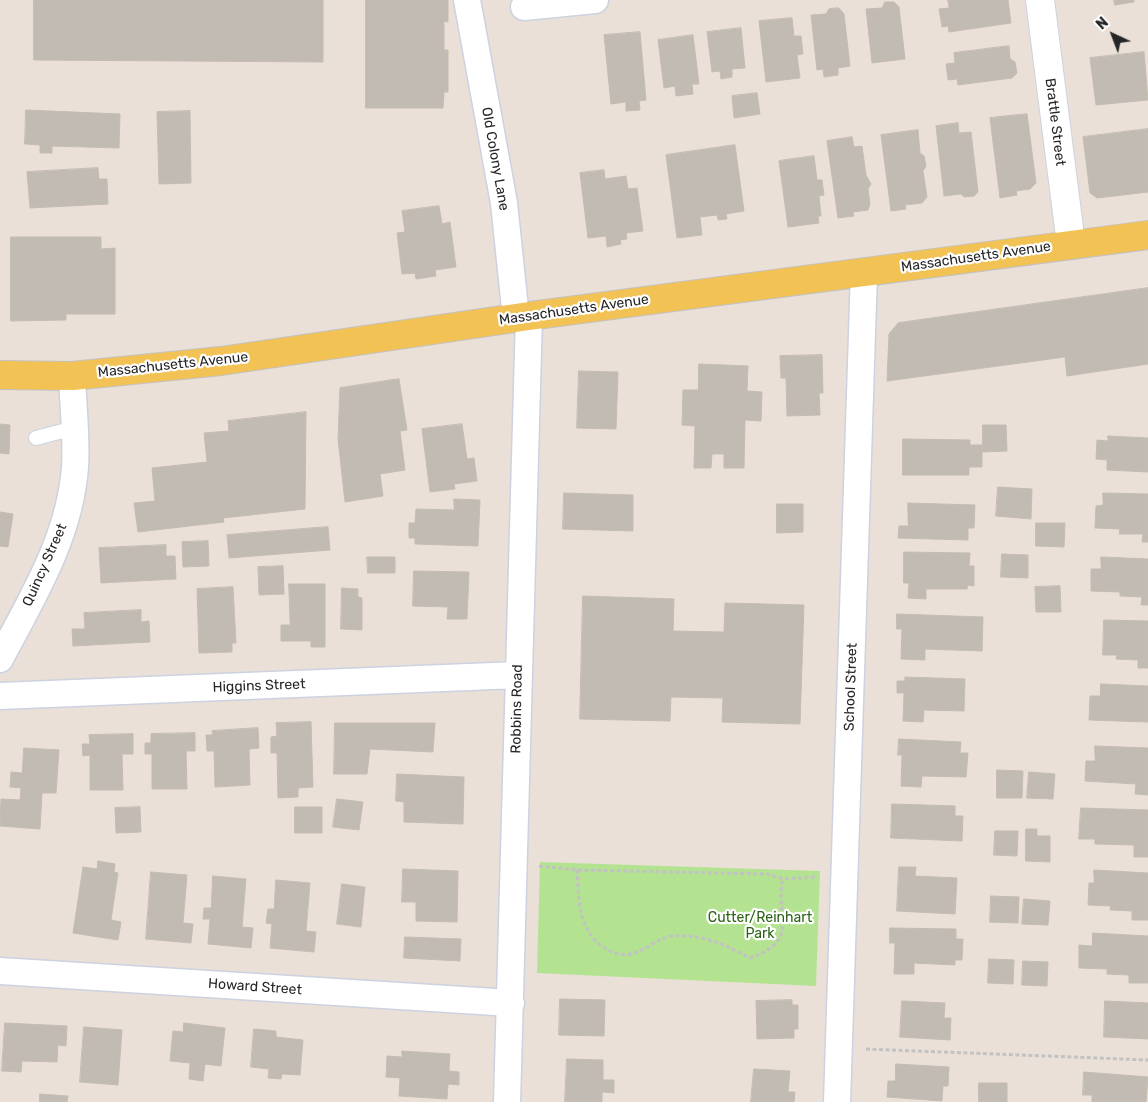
<!DOCTYPE html>
<html>
<head>
<meta charset="utf-8">
<style>
	body { margin:0 }
	#map { position:relative; width:1148px; height:1102px; overflow:hidden; background:#eae0d7; font-family:Rubik,sans-serif }
	canvas { display:block }
	.north { position:absolute; left:1088px; top:10px; width:50px; height:50px; -webkit-text-stroke:4px #fff; paint-order:stroke; rotate:317deg; font-size:14px; font-weight:700; line-height:20px; text-align:center; color:#262626 }
	.north::after { content:''; display:block; margin:auto; width:18px; height:22px; background:#262626; clip-path:polygon(50% 0,100% 100%,50% 72%,0 100%) }
</style>
</head>
<body>
<div id="map">
<canvas width="1148" height="1102"></canvas>
<div class="north">N</div>
</div>
<script>
const ctx = document.querySelector('canvas').getContext('2d');
ctx.lineJoin = 'round';
function fillPath(path, color) {
  ctx.fillStyle = color;
  ctx.fill(path, 'evenodd');
}
function strokePath(path, color, width, dash) {
  ctx.strokeStyle = color;
  ctx.lineWidth = width;
  ctx.lineCap = dash ? 'butt' : 'round';
  ctx.setLineDash(dash || []);
  ctx.stroke(path);
}
function label(font, color, halo, rows, align = 'center') {
  ctx.font = font + ' Rubik,sans-serif';
  ctx.lineWidth = 4.5;
  ctx.setLineDash([]);
  ctx.textBaseline = 'middle';
  ctx.strokeStyle = halo;
  ctx.fillStyle = color;
  for (const [text, x, y, turn = 0] of rows) {
    ctx.save();
    ctx.translate(x, y);
    ctx.rotate((+turn || 0) * Math.PI / 180);
    ctx.textAlign = isNaN(turn) ? turn : align;
    if (halo) ctx.strokeText(text, 0, 0);
    ctx.fillText(text, 0, 0);
    ctx.restore();
  }
}
fillPath(new Path2D(`
	M540 862 820 871 816 986 537 973Z`), '#b3e391');
const building = new Path2D(`
	M34 0H323V62L34 60Z
	M366 0H448V22L444 21V50H448V92H444L443 108H366Z
	M948 0H1008L1011 23 949 32 948 26 942 27 939 9 949 8Z
	M1114 0H1134V2L1115 5Z
	M885 2H894L899 7 905 59 872 63 866 9 882 8Z
	M839 8 844 14 850 66 838 68V75L824 77 823 69 817 70 811 15 826 14 829 9Z
	M792 18 794 36H801L803 54 797 55 800 78 766 82 759 21Z
	M741 28 745 68 732 69V77L721 79 720 71 712 72 707 32Z
	M640 32 646 100 639 101 640 110 626 111V102L611 104 604 35Z
	M693 35 699 84H692L693 94 676 96 675 86 664 88 658 40Z
	M1009 46 1010 59 1015 62 1017 73 1012 78 958 85 957 79 948 80 946 64 955 63 954 53Z
	M1144 52 1148 100 1096 105 1090 58Z
	M757 93 760 114 734 118 732 96Z
	M26 110 120 114 119 148 52 146V153H40V145L25 144Z
	M190 111 191 183 159 184 157 112Z
	M1027 114 1036 183 1030 189 1016 191 1017 195 1000 198 990 118Z
	M958 123 959 133 971 132 978 192 974 196 964 197 961 194 944 196 936 126Z
	M1148 129V192L1097 198 1090 193 1083 137Z
	M918 130 920 153 924 156 926 166 923 171 927 197 922 203 905 205 906 209 891 211 881 135Z
	M852 137 854 147 862 146 866 175 871 184 868 189 870 204 868 210 853 212 854 216 838 218 827 141Z
	M735 145 744 211 726 214 727 219 718 220 717 215 700 217 702 235 677 238 666 155Z
	M814 156 817 180H822L824 195 819 196 821 216H818L819 223 788 227 779 161Z
	M98 168 99 179H107L108 204 30 208 27 172Z
	M604 170 605 179 626 176 628 189 637 188 643 231 626 233 627 239 620 240 621 244 607 247 606 236 588 238 580 173Z
	M439 206 442 224 450 222 456 267 435 270 436 276 416 279 415 273 402 274 397 233 405 232 402 211Z
	M11 237H101V249L115 248V314H66V320L11 321Z
	M1148 288V364L1067 376 1065 357 887 381 889 334 898 323Z
	M822 355 823 393H819L820 415 787 416 786 378H781L780 356Z
	M699 364 748 366 747 391 762 392 761 421 745 420 744 468H724V454H712L711 468H694L695 426 682 425 683 390H698Z
	M579 371 618 372 616 429 577 428Z
	M399 379 407 430 400 431 405 470 380 474 383 496 345 502 338 439 340 388Z
	M306 412 305 509 223 518 224 522 138 532 134 503 155 501 152 468 207 462 204 433 229 431 228 421Z
	M0 424 10 425 9 454 0 453Z
	M462 424 467 459 474 458 477 481 454 484 455 489 430 492 422 429Z
	M983 425H1006L1007 451 983 452Z
	M1108 436 1148 438V472L1107 470V460L1096 459 1097 440 1108 441Z
	M903 439 970 440V445H982V467H969V475H903Z
	M998 487 1032 489 1031 519 996 516Z
	M564 493 633 495V531L563 529Z
	M1103 493 1148 494V542H1142L1143 534H1119L1120 529 1095 528 1096 506 1103 505Z
	M454 499 480 500 478 546 415 544V538H409V523H415L416 509 454 510Z
	M908 503 975 505 974 528H968V540L898 538 899 526H908Z
	M777 504H803V532L777 533Z
	M0 512 13 514 8 547 0 546Z
	M1036 523H1065L1064 547 1036 546Z
	M328 527 330 550 229 558 227 535Z
	M208 541 209 566 183 567 182 542Z
	M166 545V556H175L176 579 101 583 99 548Z
	M904 552 970 553 969 566H974V586L968 585 967 589H926V599L908 598 909 583H904Z
	M1002 554 1028 555V578L1001 577Z
	M367 557H395V573H368Z
	M1101 557 1148 559V605H1141L1142 597 1120 596V592L1091 591V569H1101Z
	M283 566 284 594 259 595 258 567Z
	M414 571 469 572 467 619H447L448 607 413 606Z
	M289 584H325V647H311V641H281V625H290Z
	M1060 586 1061 612H1036L1035 587Z
	M233 587 236 643H232V652L199 653 197 589Z
	M342 588 358 589V597L362 598V630L341 629Z
	M583 596 674 599 673 631 724 632 725 603 804 605 800 724 722 722 723 698 671 697 670 721 580 719Z
	M141 610V622L149 621 150 642 73 646 72 629H85L84 613Z
	M897 614 983 617 982 651 925 649V660L901 659 902 629H897Z
	M1104 620 1148 621V668H1138V660L1116 659 1117 655H1103Z
	M905 677 965 679 964 711 924 710 923 722 903 721 904 693H897V681H905Z
	M1101 684 1148 686V722L1089 720 1090 696H1100Z
	M311 722 313 787 298 788V797L278 798 277 753H271V737L277 736 276 723Z
	M335 723H435L433 752 370 749 367 774H334Z
	M258 728 259 748 249 749 250 785 215 787 214 751H207L206 735H213L212 731Z
	M195 733V751H186L187 789H152V754H145V743H151V734Z
	M133 734V754H122L123 790H90V755L83 756 82 744H90L89 735Z
	M899 739 961 742 960 753H968L966 777 922 776 921 787 901 786 902 755H898Z
	M1095 746 1148 748V795L1135 794 1136 784 1085 781 1086 761H1095Z
	M24 748 59 750 56 793H42L40 829 0 826 1 799 20 800 21 788 10 787 11 772 22 773Z
	M997 770 1023 771 1022 798H997Z
	M1029 772 1055 774 1053 799 1027 798Z
	M397 774 464 777 463 824 404 822V802L396 801Z
	M337 799 363 802 359 830 333 827Z
	M892 804 955 806V816H963L962 841 891 838Z
	M140 807 141 832 116 833 115 808Z
	M295 807H322V833H295Z
	M1081 808 1148 810V857H1134V845L1095 844V839H1079Z
	M1026 829H1037V836H1050V862L1026 861Z
	M995 831H1018L1017 856 994 855Z
	M98 861 115 864 114 872 118 873 111 920 121 922 118 940 73 933 83 867 97 869Z
	M899 867H916L915 876 957 878 955 914 897 911Z
	M403 869 458 871 457 922 416 921V902H402Z
	M1094 870 1148 873V920H1132V911L1110 910 1111 906 1088 905 1089 883H1094Z
	M151 872 187 875 183 923 193 924 191 943 146 939Z
	M213 876 246 879 242 927 253 928 251 948 208 944 210 919H203L204 908H211Z
	M276 880 310 883 306 931 316 932 314 952 270 948 272 924 266 923 268 909H274Z
	M342 884 365 887 361 927 337 924Z
	M991 896 1019 897 1018 923 990 922Z
	M1024 899 1050 901 1048 925 1022 924Z
	M890 928 956 929V939H963L962 960H955V965L914 963V974H894L895 943H890Z
	M1093 933 1148 936V983H1129V975L1107 974V969L1079 968V945L1092 946Z
	M405 937 461 939 460 961 404 958Z
	M989 959 1014 960 1013 984 988 983Z
	M1023 961 1048 962 1047 986 1022 985Z
	M560 999 605 1000 604 1036 559 1035Z
	M792 1000V1005H798V1029H794V1038L757 1039 756 1001Z
	M902 1001 945 1003 944 1018H951L950 1040 900 1037Z
	M1105 1001 1148 1003V1039L1104 1037Z
	M5 1023 67 1026 66 1046 58 1045 57 1062 22 1061 21 1072 2 1071Z
	M184 1023 225 1028 221 1066 205 1064 203 1081 189 1079 190 1063 170 1061 173 1031 183 1032Z
	M84 1027 122 1030 118 1085 80 1082Z
	M254 1029 276 1031V1037L303 1040 300 1075 282 1074 281 1079 268 1078 269 1069 251 1067Z
	M402 1051 450 1054 449 1071 459 1072V1085L448 1084 447 1099 399 1096 400 1078 386 1077 387 1056 402 1057Z
	M567 1059 603 1060V1080H614V1093L602 1092V1102H565Z
	M896 1064 949 1067 948 1086H943L942 1101 887 1097 888 1081H895Z
	M754 1069 790 1071 788 1092H795L794 1102H751Z
	M1084 1072 1148 1077 1146 1102H1092V1095H1083Z
	M979 1083H1007V1102H979Z
	M40 1094 68 1096 67 1102H40Z`);
fillPath(building, '#c1bbb3');
strokePath(building, '#c5bcb1', 1);
const lane = new Path2D(`
	M36 438 74 428`);
const street = new Path2D(`
	M467 0 504 203 516 318
	M524 7 595 0
	M0 659C32 598 70 537 75 467 77 438 73 406 72 376
	M0 696 518 675
	M0 971 511 1003
	M507 1102 529 316
	M837 1102 864 272`);
const secondary = new Path2D(`
	M1040 0 1071 244`);
const primary = new Path2D(`
	M0 375 72 376 221 361 529 316 1148 235`);
strokePath(lane, '#ccd2e0', 16);
strokePath(street, '#ccd2e0', 29);
strokePath(secondary, '#ccd2e0', 30);
strokePath(primary, '#c2c2c2', 30);
strokePath(new Path2D(`
	M539 866 577 870 767 874 783 879 817 877
	M577 870C579 899 577 931 606 949 613 953 623 956 631 954 646 950 659 937 674 936 702 934 726 945 750 958 802 940 774 916 783 879
	M866 1049 1148 1060`), '#c2c2c2', 3, [4, 2.5]);
strokePath(lane, '#fff', 14);
strokePath(street, '#fff', 26);
strokePath(secondary, '#fff', 28);
strokePath(primary, '#f2c254', 28);
label('14px', '#262626', '#fff', [
	["Brattle Street",1055,122,83],
	["Old Colony Lane",495,159,80],
	["Massachusetts Avenue",976,257,-8],
	["Massachusetts Avenue",574,310,-8],
	["Massachusetts Avenue",173,365,-6],
	["Quincy Street",45,565,-66],
	["Higgins Street",259,686,-2],
	["School Street",851,687,-88],
	["Robbins Road",517,709,-89],
	["Howard Street",255,987,4]
]);
label('14px', '#2c6317', '#fff', [
	["Cutter/Reinhart",760,918],
	["Park",760,934]
]);
</script>
</body>
</html>
